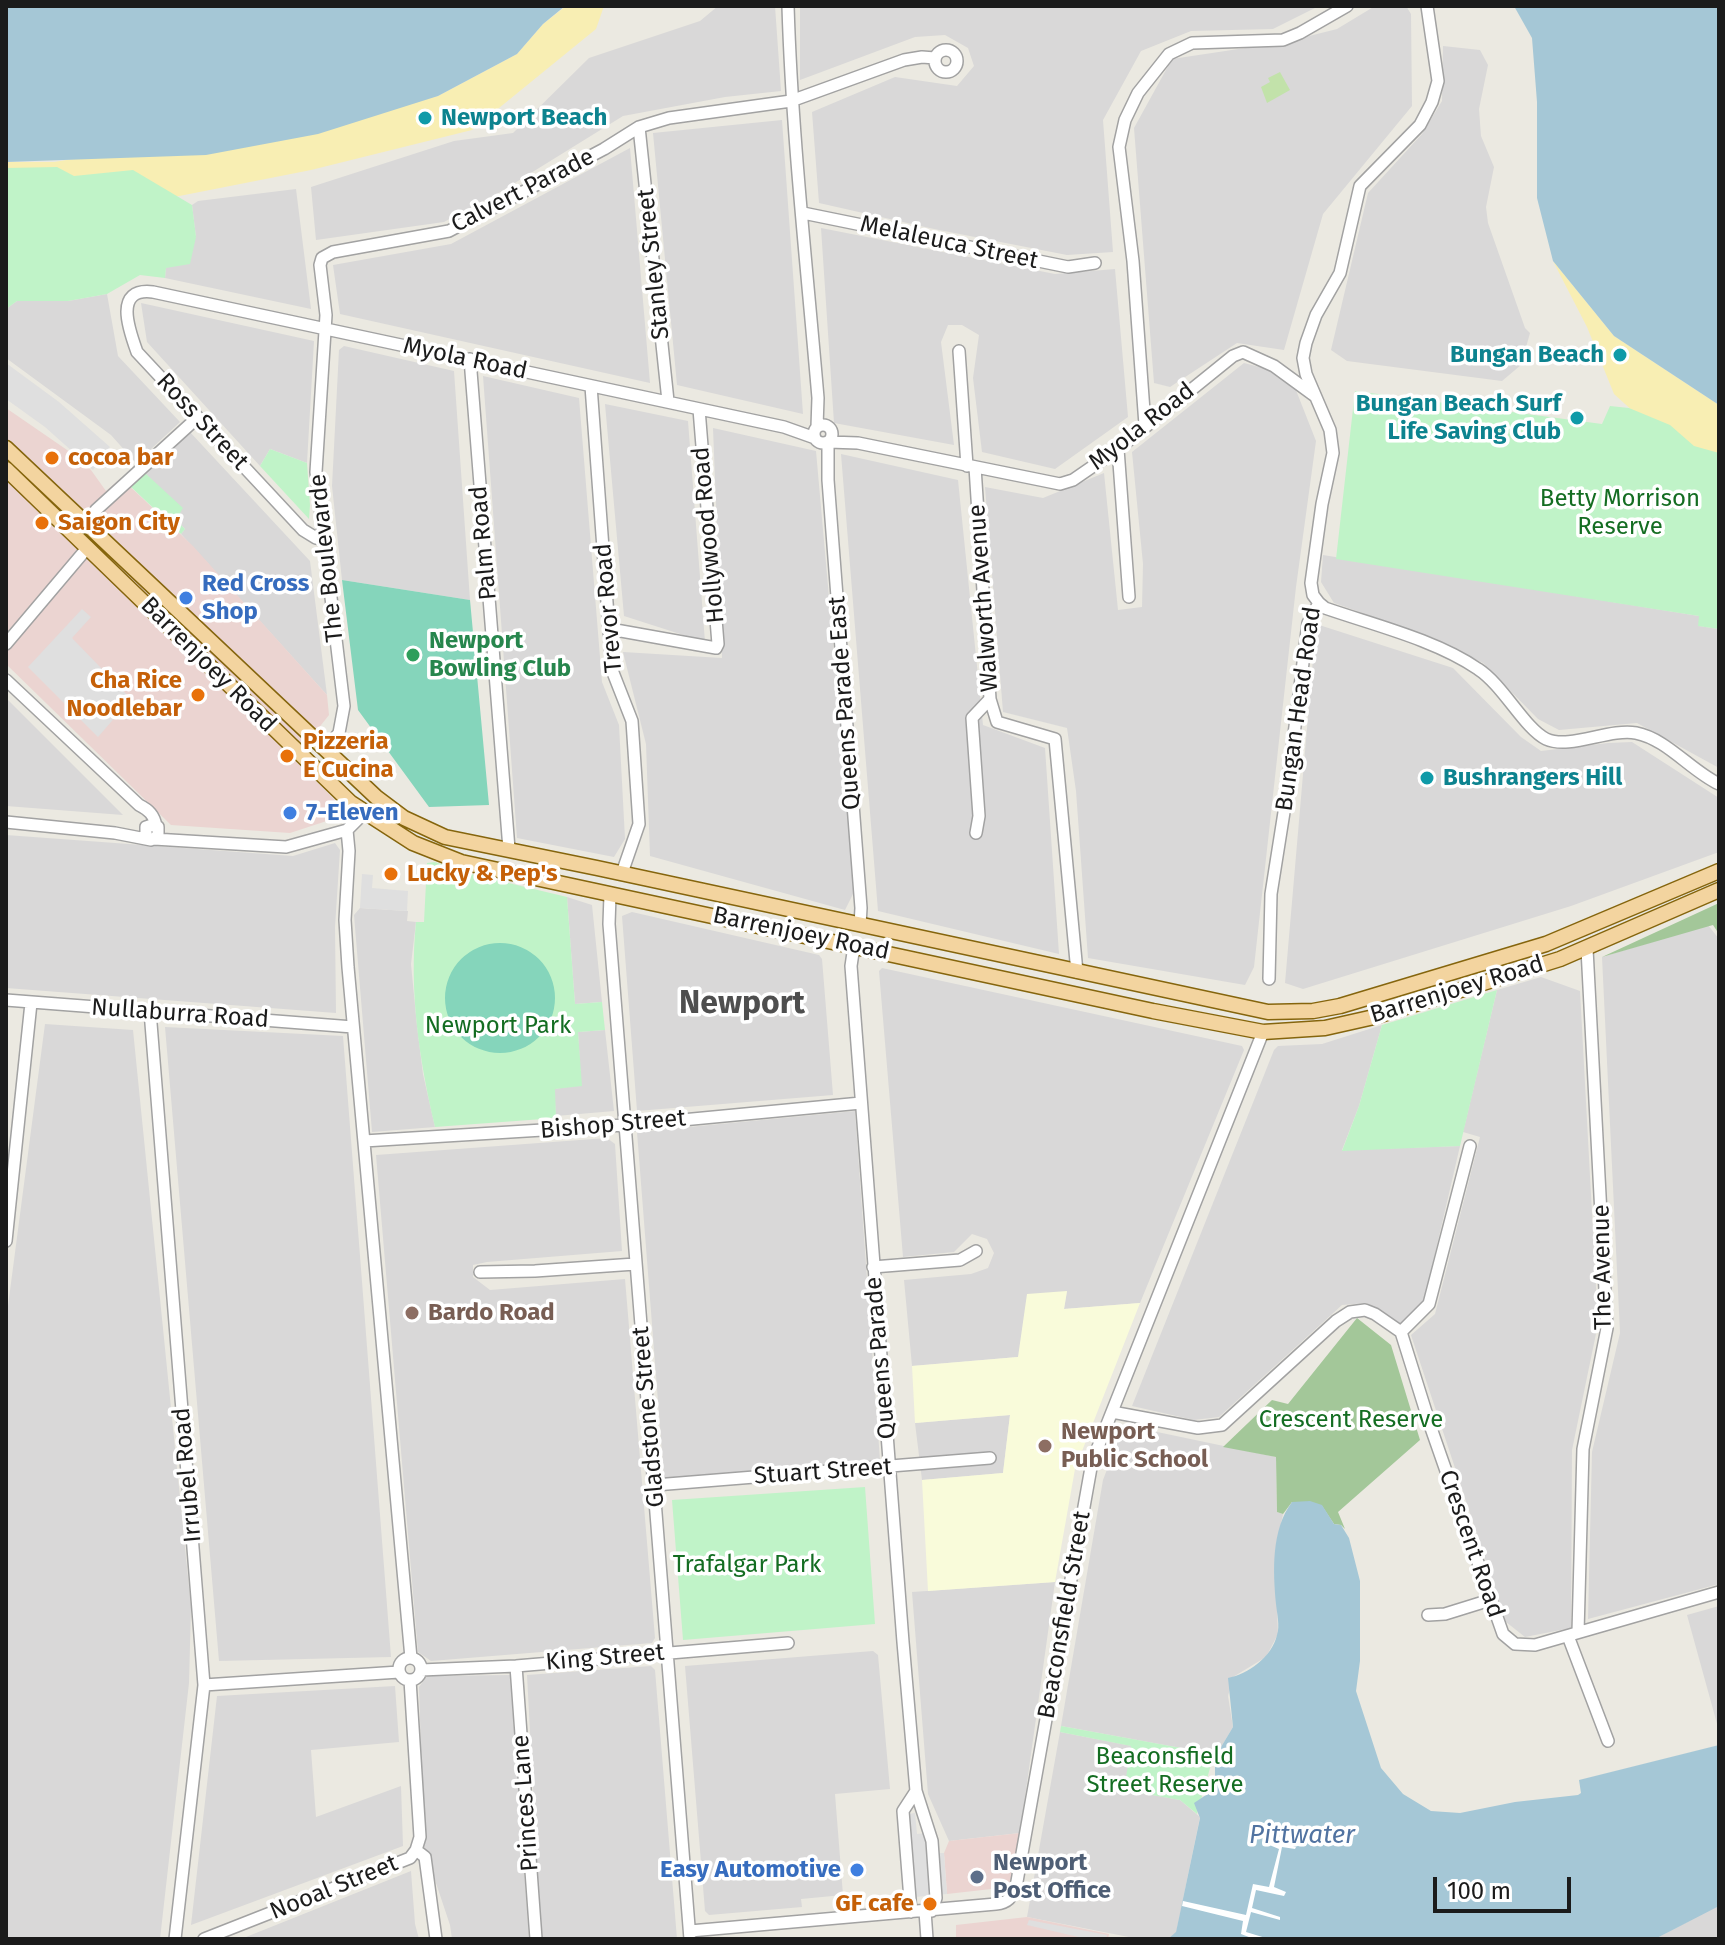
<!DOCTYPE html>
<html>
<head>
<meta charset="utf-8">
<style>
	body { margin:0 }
	#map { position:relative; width:1725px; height:1945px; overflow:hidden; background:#ebe9e1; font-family:"Fira Sans",sans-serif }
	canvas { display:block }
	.frame { position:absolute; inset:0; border:8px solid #1b1b1b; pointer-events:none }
	.scale { position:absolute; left:1433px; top:1877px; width:138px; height:36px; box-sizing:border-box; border:4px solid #1b1b1b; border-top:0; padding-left:10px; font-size:24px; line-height:28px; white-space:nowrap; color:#1b1b1b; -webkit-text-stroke:6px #fff; paint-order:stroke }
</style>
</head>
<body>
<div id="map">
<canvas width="1725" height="1945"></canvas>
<div class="frame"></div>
<div class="scale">100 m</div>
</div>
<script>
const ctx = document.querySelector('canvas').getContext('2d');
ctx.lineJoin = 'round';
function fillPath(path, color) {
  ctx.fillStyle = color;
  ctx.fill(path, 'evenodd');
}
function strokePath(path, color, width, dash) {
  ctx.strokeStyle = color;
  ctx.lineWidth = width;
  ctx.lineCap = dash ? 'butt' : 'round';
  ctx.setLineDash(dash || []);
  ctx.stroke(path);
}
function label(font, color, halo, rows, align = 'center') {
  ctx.font = font + ' "Fira Sans",sans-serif';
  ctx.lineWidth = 7;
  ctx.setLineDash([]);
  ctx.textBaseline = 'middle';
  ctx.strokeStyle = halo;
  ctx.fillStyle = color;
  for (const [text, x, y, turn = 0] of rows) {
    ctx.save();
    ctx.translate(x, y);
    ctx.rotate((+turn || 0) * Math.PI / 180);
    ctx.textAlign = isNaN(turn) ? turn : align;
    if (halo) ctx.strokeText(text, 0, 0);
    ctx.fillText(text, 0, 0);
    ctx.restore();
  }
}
fillPath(new Path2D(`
	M718 6H775L781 91 725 97 623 116 497 194 444 222 316 240 311 187 454 141 513 133 589 58 700 21Z
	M800 6H1319L1273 29 1191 31 1141 51 1103 120 1113 252 1067 255 934 229 819 203 812 112 895 77 957 86 974 66 968 48 945 35 915 37 800 80Z
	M1375 6H1406L1411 14 1412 106 1323 214 1284 350 1237 343 1170 387 1154 383 1134 128 1172 59 1285 42 1337 29Z
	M1443 46 1480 50 1488 65 1479 109 1481 136 1494 167 1486 207 1488 223 1525 328 1530 333 1521 365 1502 381 1347 361 1331 350 1368 193 1422 134 1442 101Z
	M782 120 803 414 677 385 653 133Z
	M630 148 650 383 340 314 333 265 451 244Z
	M296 189 311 309 165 278 166 268 196 237 192 205 198 201Z
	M821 228 1055 274 1115 269 1128 417 1055 469 982 452 973 378 979 335 962 325H948L941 342 954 445 834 423Z
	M107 294 118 356 180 422 136 463 111 435 6 358V309L17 301H68Z
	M141 303 314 341 307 463 270 449 260 466 147 342Z
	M344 346 454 371 470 600 342 580 332 486 339 350Z
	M1244 363 1290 375 1316 441 1296 587 1254 967 1245 985 1088 958 1076 791 1067 728 1003 712 985 487 1043 498 1104 473 1118 610 1142 607 1143 564 1132 452Z
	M483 376 579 398 602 682 619 725 625 839 614 857 517 838Z
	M605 404 688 421 705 642 624 616Z
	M713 428 816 451 855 890 845 910 650 856 646 744 623 652 722 658Z
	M189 431 310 561 327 695 181 534 185 529 176 520 159 488 145 473Z
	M841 454 958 480 983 725 1045 748 1059 954 878 911Z
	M1323 555 1699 616V626L1719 629V768L1637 723 1559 730 1538 719 1483 663 1434 638 1334 603 1321 582Z
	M1316 624 1453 668 1521 737 1541 751 1608 743 1632 742 1719 798V852L1571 906 1303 989 1285 983Z
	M6 698 123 815 6 806Z
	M6 835 293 856 335 843 340 850 335 927 336 1013 6 988Z
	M567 897 592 905 602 1002 575 1004Z
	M360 908 408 911 407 921 416 922 411 964 417 1026 423 1074 435 1127 372 1132 354 915Z
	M632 912 819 955 822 959 833 1095 637 1111 622 916Z
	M1708 925 1719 939V1584L1588 1619 1592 1452 1620 1333 1602 957Z
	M882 968 1242 1046 1244 1050 1140 1303 1064 1309 1067 1291 1018 1357 912 1366 904 1280 971 1274 988 1268 994 1253 987 1239 972 1234 954 1252 903 1257 879 971Z
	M1541 977 1580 991 1598 1324 1572 1450 1571 1628 1525 1637 1506 1622 1411 1335 1435 1314 1480 1137 1463 1132 1497 990Z
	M45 1024 133 1030 191 1607 189 1683 160 1939H6V1321Z
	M1382 1025 1359 1106 1342 1150 1460 1146 1424 1301 1401 1324 1367 1303 1342 1305 1219 1417 1194 1420 1132 1406 1274 1050 1278 1046 1322 1044Z
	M165 1027 343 1036 391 1657 219 1661Z
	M605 1030 614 1111 556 1116 554 1089 581 1085 578 1032Z
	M855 1111 880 1460 664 1478 637 1132Z
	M607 1138 615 1144 622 1251 487 1262 473 1265V1277L490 1290 625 1279 655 1638 652 1643 431 1661 418 1652 376 1155Z
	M1010 1415 1003 1473 922 1480 915 1423Z
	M1124 1425 1276 1457 1277 1512 1283 1514 1275 1554 1278 1634 1266 1657 1233 1677 1228 1696 1233 1727 1215 1757 1214 1754 1061 1726 1103 1480Z
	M1055 1582 1020 1833 949 1841 928 1794 912 1592Z
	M1719 1606V1731L1687 1615Z
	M873 1651 878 1655 890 1789 835 1794 843 1895 801 1899 802 1907 709 1915 705 1911 685 1666Z
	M651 1666 655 1670 677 1939H541L527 1675Z
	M510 1675 529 1939H452L450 1925 424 1847 419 1687 427 1676Z
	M395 1686 399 1742 311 1750 316 1817 401 1786 403 1846 191 1925 217 1696Z
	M1060 1732 1132 1746 1125 1790 1180 1800 1200 1817 1176 1933 1168 1939H1139L1027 1917Z
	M411 1871 415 1924 419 1939H241Z
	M1719 1906V1939H1655L1713 1908Z`), '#d9d8d8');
fillPath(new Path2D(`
	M6 408 70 452 91 470 106 491 121 478 193 546 327 695 329 715 294 759 344 809 345 815 290 833 171 825 6 664Z
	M1020 1833 1009 1887 947 1894 944 1853 949 1841Z
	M1027 1917 1032 1918 1109 1934 1108 1939H956V1925Z`), '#ebd4d1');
fillPath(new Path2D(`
	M1067 1291 1064 1309 1140 1303 1075 1469 1055 1582 928 1591 922 1480 1003 1473 1010 1415 915 1423 912 1366 1018 1357 1027 1294Z`), '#f9fbda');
fillPath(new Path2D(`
	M1280 72 1290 90 1267 103 1261 87 1270 82 1268 78Z`), '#c2e2aa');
fillPath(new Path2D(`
	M1719 903V934L1713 925 1602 957Z
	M1357 1318 1391 1345 1420 1440 1338 1512 1345 1529 1341 1525 1334 1524 1322 1506 1292 1502 1283 1514 1277 1512 1276 1457 1223 1447 1272 1400 1288 1404Z`), '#a3c799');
fillPath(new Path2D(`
	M566 6H604L596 29 472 130 311 170 154 201 6 219V162H54L397 107 438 96 517 54 543 24Z
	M1553 261 1614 336 1719 405V473L1678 452 1614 394 1587 327Z`), '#f8eeb3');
fillPath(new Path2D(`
	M57 167 74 176 133 170 192 205 196 237 190 264 166 268 165 278 140 275 107 294 68 301H17L6 309V168Z
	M1355 391 1602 424 1610 406 1629 408 1670 425 1694 446 1719 453V629L1698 626 1699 616 1336 559Z
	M270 449 307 463 310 505 309 519 260 466Z
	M145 473 183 508 176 520 185 529 181 534 130 486Z
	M435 862 467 873 567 897 575 1004 602 1002 605 1030 578 1032 582 1086 555 1089 556 1118 435 1127C419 1059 409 991 416 922H424L427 863Z
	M1497 990 1460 1146 1342 1151 1359 1106 1382 1025Z
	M865 1487 875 1624 683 1640 672 1500Z
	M1061 1726 1214 1754 1197 1814 1180 1800 1124 1790 1131 1746 1060 1732Z`), '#c0f3c8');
fillPath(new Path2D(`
	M342 580 470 600 489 805 429 807 358 710Z
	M445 998a55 55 0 1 1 110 0a55 55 0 1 1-110 0Z`), '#85d5bb');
fillPath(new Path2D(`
	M6 363 59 402 110 447 93 470 45 427 6 399Z
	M82 609 91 617 72 638 131 699 98 737 28 667Z
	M362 874 373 875 372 888 408 891 407 911 360 908Z
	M915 1813 917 1834 927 1833 929 1853H944L947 1894 915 1897 908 1814Z
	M1029 1920 1107 1935 1106 1939H1087L1027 1925Z`), '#dfdfdf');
fillPath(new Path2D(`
	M6 6H565L543 24 517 54 438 96 318 134 206 155 6 162Z
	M1514 6H1719V405L1614 336 1553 261 1537 198V102L1532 38Z
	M1310 1501 1322 1505 1334 1524 1341 1525 1349 1538 1360 1581V1661L1356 1691 1381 1768 1403 1794 1431 1811 1460 1813 1515 1802 1578 1795 1581 1793 1579 1780 1719 1745V1906L1655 1939H1168L1176 1932 1200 1818 1194 1803 1206 1795 1215 1779V1757L1233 1727 1228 1678C1248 1674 1272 1657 1277 1635 1280 1626 1277 1614 1276 1604 1273 1571 1271 1530 1292 1502Z`), '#a5c7d6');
fillPath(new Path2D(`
	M1269 1839 1296 1847 1295 1849 1282 1847 1274 1887 1286 1892 1284 1896 1256 1890 1252 1908 1280 1917V1920L1251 1912 1246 1932 1269 1939H1254L1241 1934 1243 1921 1182 1906 1183 1901 1246 1915 1253 1884 1269 1887 1279 1849 1267 1844Z`), '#fff');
const minor = new Path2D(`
	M788 6C792 137 807 268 818 398L817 427
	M935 61a11 11 0 1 1 22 0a11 11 0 1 1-22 0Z
	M639 127 668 401
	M803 213 1068 267 1095 263
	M959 351 967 466
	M470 359 509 849
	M591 386 612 670 632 721 639 824 622 873
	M814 434a9 9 0 1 1 18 0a9 9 0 1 1-18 0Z
	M1145 425 1133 261 1119 147 1125 120 1138 93 1169 54 1192 43 1283 40 1300 33 1347 6
	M829 442 858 443 1060 484 1073 480 1118 449 1233 356 1243 352 1274 366 1315 396
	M828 443V480L861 908 860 925
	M1118 449 1129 597
	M975 467 990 699 997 722 1055 739 1077 972
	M90 527 96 510 197 418
	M323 539 316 538 303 530 137 352C129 330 113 287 153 292L784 427 815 438
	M1319 603 1325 608C1374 625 1436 640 1478 669 1503 685 1525 729 1546 739 1570 750 1609 728 1636 733 1667 739 1691 771 1719 784
	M610 629 716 648 718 644 699 409
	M6 644 88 547
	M6 680 139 805C149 810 154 815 156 826
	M325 749 339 733 344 706 316 472 326 315 320 265 322 258 333 252 449 231 604 149 639 127 669 118 791 101 904 60 922 57 935 58
	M6 822 115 833 151 840 158 836V827L152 825 146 827V837
	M347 830 349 851 345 920 348 967 411 1658
	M976 833 979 816 972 718 990 699
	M154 839 286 847 347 830 364 813
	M610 895 609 924 690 1939
	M854 946 851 966 903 1642 916 1791 932 1841 936 1898 932 1911
	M1269 979 1271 894 1285 806 1308 623 1319 603 1313 595 1311 583 1322 504 1333 453 1330 430 1306 374 1303 358 1306 343 1316 315 1340 273 1360 186 1420 125 1432 102 1438 81 1427 6
	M6 1000 353 1027
	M150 1011 204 1685 175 1939
	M364 1141 640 1124 861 1103
	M6 1241 31 1003
	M873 1267 960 1260 976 1251
	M480 1272 535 1271 635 1264
	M1401 1332 1429 1304 1470 1146
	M1112 1412 1198 1428 1222 1425 1336 1321 1350 1312 1365 1310 1375 1314 1401 1332 1431 1428 1503 1634 1515 1644 1535 1645 1719 1592
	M655 1485 990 1458
	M1428 1615 1445 1614 1490 1600
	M1578 1632 1583 1449 1607 1328 1587 949
	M1568 1636 1608 1741
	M399 1669a11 11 0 1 1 22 0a11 11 0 1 1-22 0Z
	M516 1666 536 1939
	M421 1670 516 1666 788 1643
	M204 1685 399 1672
	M416 1850 425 1857 436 1939
	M925 1911 927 1939
	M911 1912 903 1811 916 1791
	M690 1931 996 1904C1008 1903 1012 1897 1016 1887L1092 1462 1263 1032
	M204 1939 410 1858 416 1850 420 1837 410 1680`);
const major = new Path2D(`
	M6 448 376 797 404 818 445 837 597 868 1268 1012 1313 1011 1340 1006 1546 944 1719 871
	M6 469 351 803 413 843 461 862 1153 1011 1263 1032 1325 1028 1374 1017 1560 959 1719 890`);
strokePath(minor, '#a2a2a2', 14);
strokePath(major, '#85650d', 17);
strokePath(minor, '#fff', 11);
strokePath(major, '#f3d49f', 14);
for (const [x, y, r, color] of [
	[425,118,8,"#0f9aa8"],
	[1620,355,8,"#0f9aa8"],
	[1577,418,8,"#0f9aa8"],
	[52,458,8,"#e8710a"],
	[42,523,8,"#e8710a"],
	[186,598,8,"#3f7fe0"],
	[413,655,8,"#2e9e5b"],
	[198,695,8,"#e8710a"],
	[287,756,8,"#e8710a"],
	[1427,778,8,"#0f9aa8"],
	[290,813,8,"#3f7fe0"],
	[391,874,8,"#e8710a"],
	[412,1313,8,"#8d6e63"],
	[1045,1446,8,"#8d6e63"],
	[857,1870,8,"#3f7fe0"],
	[977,1877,8,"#5c6f8a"],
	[930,1904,8,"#e8710a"]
]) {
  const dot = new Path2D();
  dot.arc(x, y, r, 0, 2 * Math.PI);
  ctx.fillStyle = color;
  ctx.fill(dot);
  strokePath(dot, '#fff', 3);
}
label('bold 24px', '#0d838f', '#fff', [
	["Newport Beach",441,118],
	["Bungan Beach",1604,355,"right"],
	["Bungan Beach Surf",1561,404,"right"],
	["Life Saving Club",1561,432,"right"],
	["Bushrangers Hill",1443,778]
], 'left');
label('24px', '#1b1b1b', '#fff', [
	["Calvert Parade",523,191,-27],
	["Melaleuca Street",949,243,12],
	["Stanley Street",654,264,-96],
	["Myola Road",465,359,12],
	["Ross Street",202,422,47],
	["Myola Road",1142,427,-38],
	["Hollywood Road",709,535,-95],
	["Palm Road",484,543,-95],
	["The Boulevarde",327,558,-96],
	["Walworth Avenue",984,598,-94],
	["Trevor Road",609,608,-95],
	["Barrenjoey Road",208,665,45],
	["Queens Parade East",845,703,-94],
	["Bungan Head Road",1299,709,-82],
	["Barrenjoey Road",801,934,12],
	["Barrenjoey Road",1457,990,-17],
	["Nullaburra Road",180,1014,4],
	["Bishop Street",613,1125,-5],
	["The Avenue",1603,1267,-91],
	["Queens Parade",881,1358,-95],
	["Gladstone Street",649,1417,-95],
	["Stuart Street",823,1472,-4],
	["Irrubel Road",188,1475,-95],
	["Crescent Road",1471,1544,71],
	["Beaconsfield Street",1065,1615,-80],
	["King Street",605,1658,-5],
	["Princes Lane",526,1803,-94],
	["Nooal Street",334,1888,-22]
]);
label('bold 24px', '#c56008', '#fff', [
	["cocoa bar",68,458],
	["Saigon City",58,523],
	["Cha Rice",182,681,"right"],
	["Noodlebar",182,709,"right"],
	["Pizzeria",303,742],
	["E Cucina",303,770],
	["Lucky & Pep's",407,874],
	["GF cafe",914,1904,"right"]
], 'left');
label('24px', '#146d22', '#fff', [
	["Betty Morrison",1620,499],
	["Reserve",1620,527],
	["Newport Park",498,1026],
	["Crescent Reserve",1351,1420],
	["Trafalgar Park",747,1565],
	["Beaconsfield",1165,1757],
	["Street Reserve",1165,1785]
]);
label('bold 24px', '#366cbe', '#fff', [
	["Red Cross",202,584],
	["Shop",202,612],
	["7-Eleven",306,813],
	["Easy Automotive",841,1870,"right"]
], 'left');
label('bold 24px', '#27864d', '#fff', [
	["Newport",429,641],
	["Bowling Club",429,669]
], 'left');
label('bold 24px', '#785e54', '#fff', [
	["Bardo Road",428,1313],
	["Newport",1061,1432],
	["Public School",1061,1460]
], 'left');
label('bold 24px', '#4e5e75', '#fff', [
	["Newport",993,1863],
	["Post Office",993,1891]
], 'left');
label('italic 26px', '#5173a1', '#fff', [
	["Pittwater",1302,1836]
]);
label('bold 32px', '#4e4e4e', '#fff', [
	["Newport",742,1004]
]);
</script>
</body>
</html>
